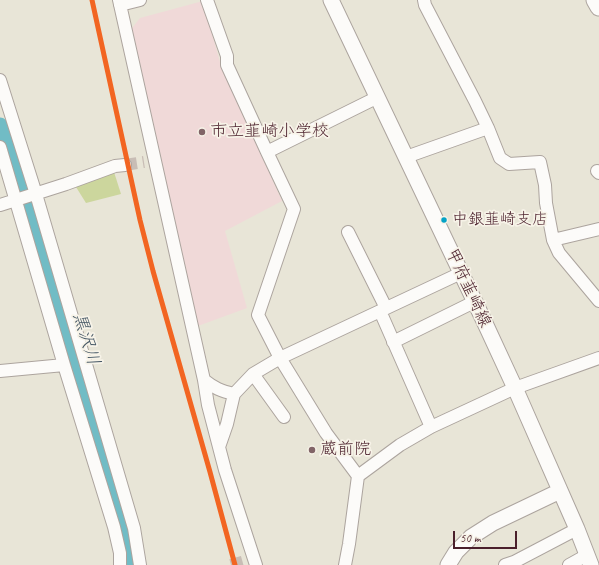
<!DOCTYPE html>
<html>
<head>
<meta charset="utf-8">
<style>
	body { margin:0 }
	#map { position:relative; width:599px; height:565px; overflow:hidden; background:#e8e5d7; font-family:Caveat,sans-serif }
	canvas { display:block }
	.scale { position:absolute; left:453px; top:531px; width:64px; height:18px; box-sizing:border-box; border:2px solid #4a1f2b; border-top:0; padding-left:5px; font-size:12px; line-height:14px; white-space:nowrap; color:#4a1f2b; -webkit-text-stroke:3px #f7f3e8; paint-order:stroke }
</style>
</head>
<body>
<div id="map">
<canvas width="599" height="565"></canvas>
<div class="scale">50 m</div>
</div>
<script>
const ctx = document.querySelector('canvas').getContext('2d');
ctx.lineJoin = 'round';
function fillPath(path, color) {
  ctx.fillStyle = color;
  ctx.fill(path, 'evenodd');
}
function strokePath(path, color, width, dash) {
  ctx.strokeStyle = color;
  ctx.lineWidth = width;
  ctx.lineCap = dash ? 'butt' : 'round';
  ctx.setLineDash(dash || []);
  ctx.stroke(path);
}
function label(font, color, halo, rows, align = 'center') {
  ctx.font = font + ' Caveat,"Klee One",sans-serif';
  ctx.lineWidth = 3.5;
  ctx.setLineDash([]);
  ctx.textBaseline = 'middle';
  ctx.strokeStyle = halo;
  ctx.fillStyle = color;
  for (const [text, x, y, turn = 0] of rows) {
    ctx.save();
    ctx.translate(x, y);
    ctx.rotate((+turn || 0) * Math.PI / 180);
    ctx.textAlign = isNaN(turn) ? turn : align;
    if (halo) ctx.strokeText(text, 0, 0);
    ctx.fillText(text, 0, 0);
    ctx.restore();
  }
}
fillPath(new Path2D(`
	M203 1 220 62 282 201 225 231 247 308 198 326 129 32 140 18Z`), '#f0d9d8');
fillPath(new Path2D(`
	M114 172 121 194 86 203 76 187Z`), '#ccd69d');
strokePath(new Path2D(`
	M0 125 76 370 130 556 131 565`), '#71bcc5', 15);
strokePath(new Path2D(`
	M125 165 144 162
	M231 565 249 560`), '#c8bdb5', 12, [12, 6]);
const minor = new Path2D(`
	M119 0 204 380 208 405 225 470 256 565
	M207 0 227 56V65L267 152 294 209 258 315 280 358 326 433 358 476 349 544 345 565
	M424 0 425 5 475 101 488 128 500 158 509 164 540 162 545 185 546 203 553 240 559 253 599 301
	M120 5 140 0
	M0 80 36 194 134 528 140 565
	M0 147 64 365 114 527 120 553V565
	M267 152 378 97
	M406 157 488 128
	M597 171 599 173
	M0 205 66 184 115 166 125 165
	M348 232 386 308
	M553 240 599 229
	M380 311 431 427
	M393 342 474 302
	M0 371 64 365
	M253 374 284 417
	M204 380C214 388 221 391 234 394L253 374 280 358 461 273
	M219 447 227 424 234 394
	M358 476 400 445 431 427 515 388 599 358
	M505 565 514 562 577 529
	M569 565 587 555`);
const major = new Path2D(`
	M331 0 484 321 515 388 577 529 591 565
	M448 565 456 552 471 537 493 523 560 491`);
const highway = new Path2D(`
	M595 0 599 7`);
strokePath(minor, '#aca49e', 14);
strokePath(major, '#aca49e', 17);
strokePath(highway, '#aca49e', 19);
strokePath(minor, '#fcfbf9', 12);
strokePath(major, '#fcfbf9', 15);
strokePath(highway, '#fcfbf9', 17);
strokePath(new Path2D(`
	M92 0 140 220 153 271 210 472 235 565`), '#f26522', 5);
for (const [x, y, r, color] of [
	[202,132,4,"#816467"],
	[444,220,3.5,"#04a2c6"],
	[312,450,4,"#816467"]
]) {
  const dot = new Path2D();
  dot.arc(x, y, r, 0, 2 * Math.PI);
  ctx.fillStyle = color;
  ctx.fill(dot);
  strokePath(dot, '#f7f3e8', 1.5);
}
label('16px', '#4a1f2b', '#f7f3e8', [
	["中銀韮崎支店",452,220]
], 'left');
label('17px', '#4a1f2b', '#f7f3e8', [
	["市立韮崎小学校",210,132],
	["蔵前院",320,450]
], 'left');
label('17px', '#4a1f2b', '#f7f3e8', [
	["甲府韮崎線",468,288,65]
]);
label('italic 18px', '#455765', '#f7f3e8', [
	["黒沢川",86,339,73]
]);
</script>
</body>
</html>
